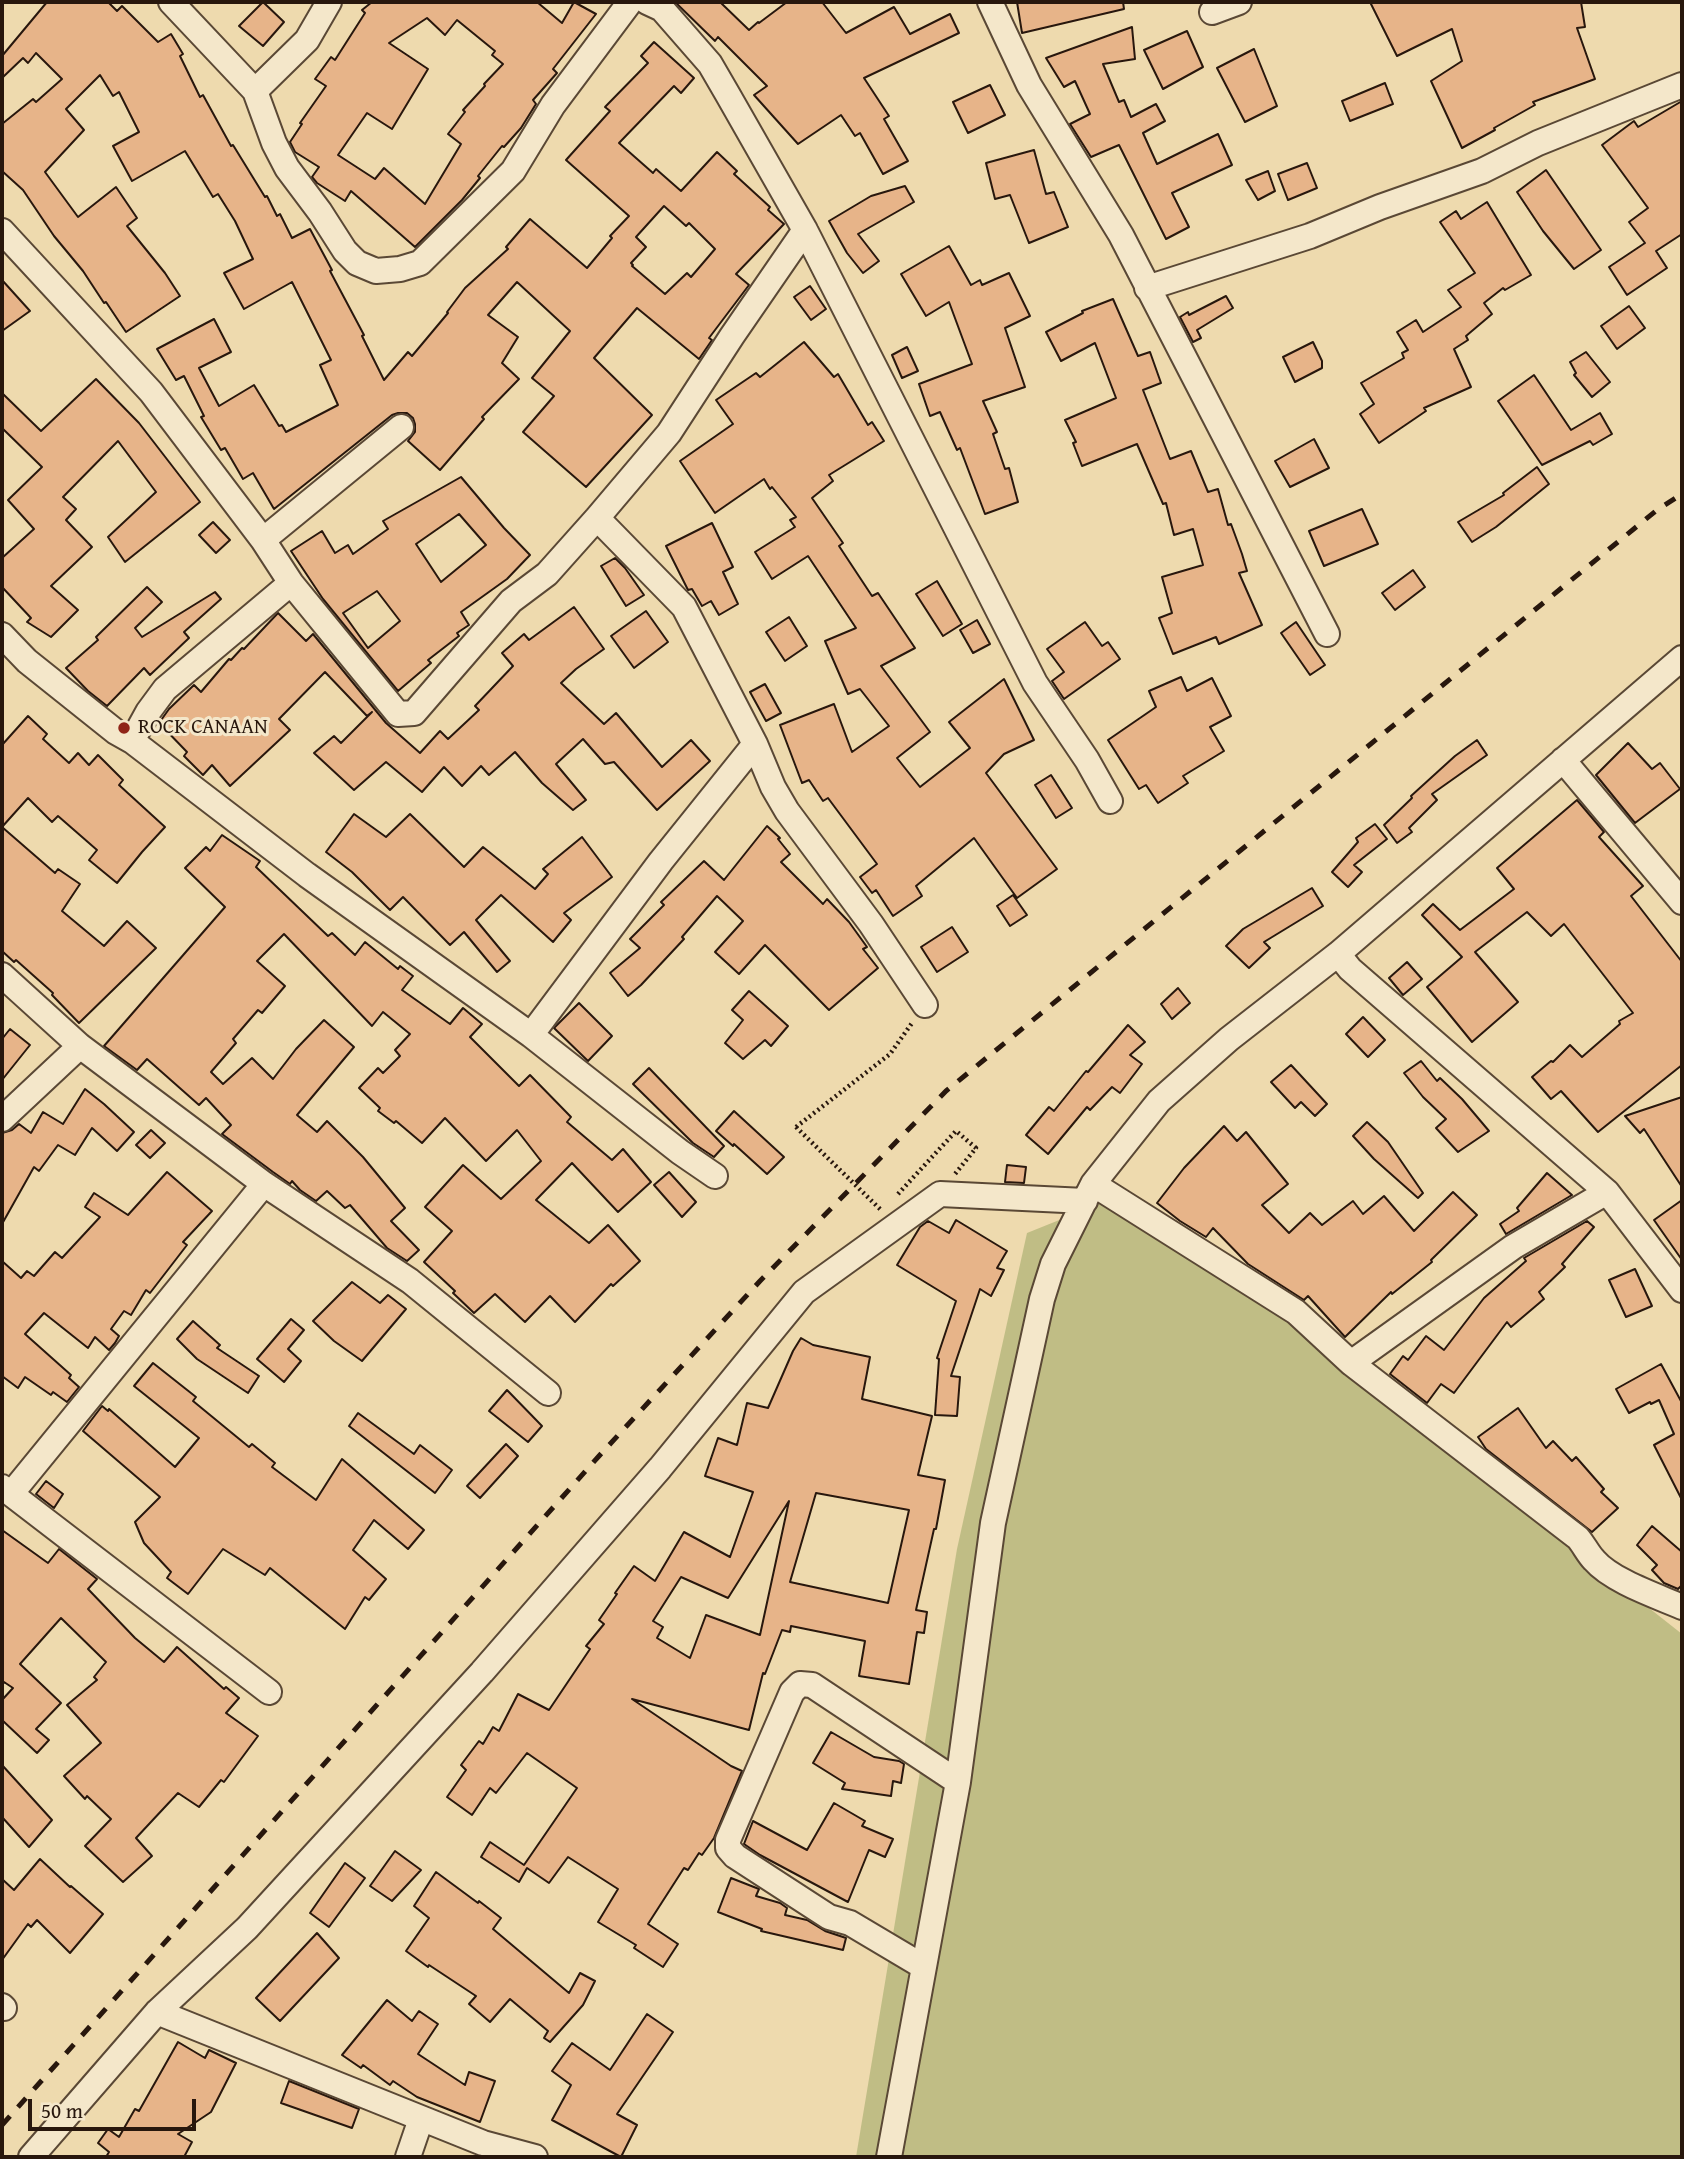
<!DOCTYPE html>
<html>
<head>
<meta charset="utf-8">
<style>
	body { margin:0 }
	#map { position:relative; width:1684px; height:2159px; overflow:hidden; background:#eedaae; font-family:"Gentium Book Plus",serif }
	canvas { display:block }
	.frame { position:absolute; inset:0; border:4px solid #28170d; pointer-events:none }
	.scale { position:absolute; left:28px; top:2099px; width:168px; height:32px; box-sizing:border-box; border:4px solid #28170d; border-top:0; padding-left:9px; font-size:21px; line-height:24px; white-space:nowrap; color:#28170d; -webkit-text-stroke:5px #f4e7ca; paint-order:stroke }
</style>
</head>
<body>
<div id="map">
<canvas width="1684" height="2159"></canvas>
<div class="frame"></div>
<div class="scale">50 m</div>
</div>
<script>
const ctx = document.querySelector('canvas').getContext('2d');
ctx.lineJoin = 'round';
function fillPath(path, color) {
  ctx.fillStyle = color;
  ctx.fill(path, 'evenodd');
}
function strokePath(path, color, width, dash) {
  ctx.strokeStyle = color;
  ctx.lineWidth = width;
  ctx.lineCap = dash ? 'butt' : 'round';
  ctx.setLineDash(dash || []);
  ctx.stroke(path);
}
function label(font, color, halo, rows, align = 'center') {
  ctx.font = font + ' "Gentium Book Plus",serif';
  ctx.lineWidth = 6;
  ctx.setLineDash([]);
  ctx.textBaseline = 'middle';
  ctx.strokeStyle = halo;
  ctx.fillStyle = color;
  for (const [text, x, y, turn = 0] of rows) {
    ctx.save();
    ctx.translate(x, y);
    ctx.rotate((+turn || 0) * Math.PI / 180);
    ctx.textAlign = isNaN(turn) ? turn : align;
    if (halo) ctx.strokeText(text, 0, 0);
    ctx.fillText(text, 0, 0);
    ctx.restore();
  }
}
fillPath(new Path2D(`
	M1124 1194 1682 1634V2157H856L957 1549 1027 1233Z`), '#c0bd85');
const building = new Path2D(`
	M47 2H108L117 11 122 6 158 42 171 34 183 54 180 56 200 97 203 95 231 146 233 145 265 197 267 196 277 216 280 214 292 238 310 229 332 270 330 271 364 335 362 336 384 380 408 352 412 356 448 313 447 312 465 288 508 249 506 247 530 219 587 268 612 238 610 236 629 216 566 160 610 111 605 107 648 63 641 56 654 42 694 78 681 93 674 86 619 143 653 173 656 169 681 191 717 152 737 171 734 174 770 207 768 210 784 224 736 274 749 285 709 338 712 340 699 359 637 308 594 358 652 415 586 487 523 432 554 396 532 378 570 331 517 282 488 315 518 337 502 363 519 379 482 417 484 419 440 470 408 441 415 432V424L413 418 407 413H398L392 415 274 509 253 473 243 479 225 448 221 450 201 417 204 416 184 376 176 380 157 349 214 319 231 352 199 368 219 406 254 385 279 426 282 425 286 432 338 405 320 365 331 360 292 282 244 309 224 273 253 259 235 221 218 194 213 197 185 151 132 181 113 146 139 132 119 92 113 96 100 75 66 109 84 130 45 172 78 217 116 187 137 218 127 226 165 273 180 296 126 332 106 302 104 303 83 271 54 236 23 190 2 171V124L33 99 36 102 62 79 36 53 28 63 23 58 2 78V56ZM664 206 686 226 689 223 715 249 691 277 687 273 665 294 632 266 633 265 631 263 646 247 636 237Z
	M263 2 284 22 263 46 239 26Z
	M372 2H537L562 23 574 2 596 14 553 69 557 73 533 100 536 104 521 128 504 147 502 146 478 176 480 178 462 200 415 247 351 191 345 201 317 183 312 177 319 167 295 152 290 142 302 124 300 123 326 86 315 79 331 57 335 60 365 13 362 10ZM427 18 445 35 457 20 495 51 492 55 503 64 484 84 485 86 463 110 465 112 448 134 461 144 425 204 384 168 375 179 338 155 367 113 392 129 428 69 389 43Z
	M675 2H720L749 30 758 22 759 23 787 2H822L846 33 894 7 910 34 950 14 959 33 864 78 889 116 884 119 908 161 883 174 860 133 855 136 841 115 798 144 754 95 767 86 718 37 715 41Z
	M1017 2H1123L1124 9 1022 33Z
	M1370 2H1581L1585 27 1577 28 1595 79 1533 102 1535 105 1494 128 1495 130 1462 148 1431 81 1462 61 1452 29 1397 56Z
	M1132 27 1135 59 1103 64 1119 102 1124 100 1131 117 1156 104 1165 121 1143 133 1157 164 1218 134 1232 165 1172 193 1189 227 1166 239 1119 145 1091 157 1070 124 1090 114 1075 81 1064 87 1046 58Z
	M1187 31 1203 67 1163 89 1144 50Z
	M1254 49 1277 106 1245 122 1217 68Z
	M1385 83 1393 104 1350 121 1342 101Z
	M990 85 1005 115 968 133 953 102Z
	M1682 101V234L1656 251 1667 268 1627 295 1609 267 1645 243 1629 222 1648 208 1602 145 1634 121 1638 127Z
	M1034 150 1046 194 1054 192 1068 227 1029 243 1010 195 995 199 986 163Z
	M1307 163 1317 188 1288 200 1278 174Z
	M1546 170 1601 250 1574 269 1543 231 1517 192Z
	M1268 171 1275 191 1258 200 1246 180Z
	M905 186 914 202 858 234 879 261 863 273 847 253 829 221 871 196Z
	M1487 202 1531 275 1505 290 1503 288 1484 303 1492 314 1466 336 1468 340 1454 349 1471 387 1424 408 1426 411 1379 443 1360 414 1374 404 1361 383 1404 358 1402 353 1408 350 1397 332 1416 320 1423 332 1461 307 1448 290 1475 273 1440 222 1456 211 1461 219Z
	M949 246 971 285 980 280 982 285 1009 273 1030 316 1005 328 1025 387 983 401 997 432 993 434 1005 469 1009 468 1018 502 985 514 960 448 957 450 940 412 930 416 919 384 972 364 949 302 926 316 901 274Z
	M2 280 30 311 2 331Z
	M810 286 826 309 811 320 794 297Z
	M1226 296 1233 308 1197 330 1201 338 1193 342 1180 317 1188 312 1189 315Z
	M1113 299 1138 356 1150 352 1161 383 1143 390 1170 459 1191 451 1208 492 1218 489 1228 525 1231 524 1242 554 1247 571 1239 573 1262 625 1219 644 1216 637 1173 654 1159 618 1172 613 1162 577 1203 565 1193 529 1174 535 1166 503 1163 504 1137 444 1082 466 1073 443 1076 442 1065 420 1116 398 1095 343 1061 361 1046 332 1083 313 1082 311Z
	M1629 306 1645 328 1617 349 1601 326Z
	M804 342 834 377 838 374 868 425 872 422 884 441 829 475 833 481 812 498 843 543 839 546 872 596 878 593 915 648 881 666 930 732 897 758 920 787 970 748 949 722 1004 679 1034 740 1004 754 986 773 1057 869 1017 898 974 838 916 886 922 896 893 916 876 890 872 893 860 877 877 864 828 798 823 801 809 780 802 783 780 725 834 704 852 752 889 726 860 689 848 694 825 641 856 628 808 556 772 579 755 552 795 527 790 520 796 517 772 487 770 489 764 479 715 513 680 461 733 424 716 400 756 373 760 377Z
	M1313 342 1322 361V368L1295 382 1283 357Z
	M907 347 918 371 902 378 892 355Z
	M1586 352 1610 382 1592 397 1574 375 1576 373 1570 362Z
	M1534 375 1571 430 1600 413 1612 434 1593 445 1590 441 1542 465 1498 401Z
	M96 379 139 423 200 502 125 562 108 537 156 492 118 441 63 497 76 509 66 520 92 547 51 586 78 610 51 637 27 622 31 618 2 587V558L34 529 8 500 42 467 2 428V393L41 431Z
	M1314 439 1329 468 1290 487 1275 461Z
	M1537 467 1549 484 1496 527 1472 542 1458 522 1504 495 1503 493Z
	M461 477 504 528 530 555 507 579 461 612 469 625 457 633 459 636 428 660 431 663 398 691 323 599 291 551 322 531 335 553 348 545 353 554 388 529 383 521ZM459 514 486 545 441 582 416 544ZM377 591 400 621 368 648 343 613Z
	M1362 509 1378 544 1324 566 1309 531Z
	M213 522 230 540 216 553 199 535Z
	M712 523 733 567 723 572 738 604 719 615 711 601 702 606 692 589 688 590 666 546Z
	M615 558 625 568 644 595 626 606 601 566Z
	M1413 570 1425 587 1395 610 1382 593Z
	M937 581 962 624 943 636 916 594Z
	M147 587 162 602 135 628 142 637 215 592 221 599 184 632 189 638 150 675 144 668 107 706 88 691 66 668 98 640 96 637Z
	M574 607 604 649 576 669 561 683 604 724 616 713 662 767 691 740 710 761 657 810 614 762 605 764 583 739 556 764 586 800 573 810 542 783 515 752 489 775 481 766 462 786 444 767 422 792 386 762 354 790 314 753 334 736 341 743 372 712 367 716 325 672 279 719 290 730 230 786 212 765 203 775 184 756 187 752 159 723 169 709 194 685 201 692 229 659 231 660 242 648 244 649 278 613 306 641 313 634 386 723 420 753 440 731 448 739 479 710 475 706 513 666 502 653 524 634 529 640Z
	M646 611 668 642 634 668 611 636Z
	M789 617 807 646 785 661 766 632Z
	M977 620 990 644 973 653 960 630Z
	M1085 622 1102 646 1108 642 1120 659 1064 699 1052 681 1064 672 1047 649Z
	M1296 622 1325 665 1310 675 1281 633Z
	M1181 677 1187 691 1212 678 1231 716 1210 727 1224 751 1183 776 1188 783 1158 803 1146 785 1139 789 1108 740 1156 707 1149 691Z
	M765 684 781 713 766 721 750 692Z
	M28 716 47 734 43 739 69 763 78 753 89 765 98 755 123 780 119 785 165 827 142 852 117 883 89 860 97 850 58 816 52 822 28 798 2 827 55 873 58 869 80 884 62 911 104 946 127 921 156 948 79 1023 52 995 53 993 16 960 14 962 2 951V745Z
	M1477 740 1487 755 1432 794 1437 800 1409 828 1412 832 1397 843 1384 825 1412 798 1411 796 1455 756Z
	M1628 743 1652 769 1660 763 1680 789 1635 823 1596 775Z
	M1051 775 1072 808 1056 818 1035 785Z
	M1577 800 1604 832 1599 837 1643 886 1631 896 1682 962V1065L1598 1132 1561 1091 1551 1099 1532 1077 1551 1061 1553 1062 1570 1045 1582 1057 1620 1024 1619 1021 1633 1013 1564 924 1551 936 1527 912 1475 952 1518 1002 1472 1042 1427 987 1462 957 1422 915 1433 904 1460 930 1514 889 1497 868Z
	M354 814 386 837 410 814 464 867 483 847 535 889 548 874 543 869 582 837 612 877 564 913 571 920 553 942 501 895 476 920 510 961 497 972 464 932 450 945 403 897 390 910 352 872 326 852Z
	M1375 824 1387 839 1354 865 1362 872 1348 887 1332 872 1358 842 1356 838Z
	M767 826 780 838 778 839 790 854 781 862 823 904 827 899 849 922 867 947 863 949 878 968 829 1010 765 945 739 974 715 952 743 921 717 896 682 937 684 939 641 985 628 996 610 973 640 948 630 939 664 905 661 902 704 861 724 880Z
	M222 835 260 861 256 867 328 936 332 933 355 955 365 942 398 969 400 966 413 976 402 990 450 1024 463 1008 482 1024 470 1037 519 1086 530 1075 571 1117 567 1122 612 1160 623 1149 651 1182 618 1212 572 1163 536 1200 589 1243 608 1225 640 1261 613 1286 611 1284 575 1322 550 1296 525 1322 495 1294 474 1313 453 1293 455 1291 424 1262 452 1231 425 1207 463 1165 501 1199 541 1161 517 1130 486 1161 445 1118 422 1143 396 1121 394 1123 378 1111 380 1108 359 1088 378 1068 383 1073 400 1056 395 1050 410 1034 383 1012 372 1026 284 934 257 961 285 986 262 1013 258 1010 233 1039 236 1043 211 1072 223 1084 252 1058 273 1079 296 1049 324 1020 354 1047 297 1115 317 1132 327 1121 363 1157 405 1208 391 1221 419 1250 407 1261 387 1248 350 1205 345 1208 327 1191 316 1201 300 1190 292 1181 290 1184 273 1172 222 1134 231 1125 206 1098 199 1105 147 1059 137 1070 104 1046 225 907 185 868 206 847 210 851Z
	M1312 888 1323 906 1264 942 1270 948 1249 968 1226 946 1243 929Z
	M1013 895 1027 915 1010 926 997 906Z
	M952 927 968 952 937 972 921 947Z
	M1407 962 1422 979 1403 995 1389 978Z
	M1178 988 1190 1003 1172 1019 1161 1004Z
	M749 991 788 1026 771 1046 765 1040 743 1059 725 1043 743 1020 732 1010Z
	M579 1003 612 1036 588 1061 554 1028Z
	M1363 1017 1385 1040 1368 1057 1346 1034Z
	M1128 1025 1145 1042 1130 1055 1142 1064 1120 1093 1112 1087 1090 1110 1087 1107 1048 1154 1026 1135 1049 1107 1054 1111 1086 1071 1088 1072Z
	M10 1029 30 1045 2 1080V1039Z
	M1421 1061 1437 1081 1440 1078 1462 1099 1489 1131 1458 1152 1436 1128 1446 1119 1423 1097 1404 1073Z
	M1291 1065 1327 1104 1315 1116 1301 1102 1295 1108 1271 1082Z
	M649 1068 724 1146 714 1157 693 1143 633 1084Z
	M85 1089 104 1104 134 1132 117 1151 92 1128 75 1155 58 1145 39 1171 34 1167 2 1224V1133L12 1130 19 1124 31 1133 43 1112 63 1124Z
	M1682 1097V1187L1644 1129 1640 1133 1625 1116Z
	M734 1111 784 1157 767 1174 734 1144 733 1146 716 1131Z
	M1367 1122 1388 1142 1423 1193 1418 1198 1374 1159 1353 1136Z
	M1224 1126 1237 1141 1246 1132 1288 1184 1262 1205 1289 1233 1310 1213 1322 1225 1353 1201 1363 1214 1384 1196 1414 1231 1453 1192 1477 1215 1431 1260 1432 1262 1392 1294 1391 1292 1345 1337 1308 1296 1304 1300 1248 1264 1213 1228 1206 1237 1180 1221 1157 1203 1184 1168Z
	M151 1130 165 1143 150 1158 136 1145Z
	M1007 1165 1026 1167 1024 1183 1005 1182Z
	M167 1172 212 1211 183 1242 187 1245 150 1293 146 1290 131 1315 124 1311 111 1329 119 1336 115 1343 109 1350 95 1337 88 1348 44 1313 25 1334 71 1375 69 1378 79 1387 67 1402 53 1392 51 1395 25 1377 18 1388 2 1376V1261L21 1278 27 1271 34 1276 55 1252 62 1258 100 1217 85 1207 94 1193 128 1215Z
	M669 1172 696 1202 682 1217 654 1185Z
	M1547 1173 1572 1195 1506 1234 1500 1224 1519 1211 1517 1208Z
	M1682 1200V1260L1654 1220Z
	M956 1220 1007 1251 997 1268 1004 1270 991 1296 980 1289 951 1376 960 1377 957 1416 935 1415 939 1359 937 1358 956 1301 897 1265 920 1227 928 1221 949 1233Z
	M1587 1221 1594 1227 1562 1264 1565 1267 1539 1292 1544 1299 1511 1327 1507 1322 1454 1393 1441 1384 1427 1403 1390 1374 1403 1356 1408 1360 1426 1336 1444 1350 1484 1298 1526 1261 1524 1258Z
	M1635 1269 1652 1306 1626 1317 1609 1280Z
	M352 1282 380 1303 388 1295 406 1309 362 1361 334 1341 313 1321Z
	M291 1319 304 1330 288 1349 301 1361 284 1382 257 1359Z
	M193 1321 220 1345 217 1348 259 1376 248 1393 197 1359 177 1339Z
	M801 1338 813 1345 870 1357 862 1399 932 1416 918 1475 945 1480 936 1529H934L916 1610 927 1612 924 1633 917 1632 909 1684 859 1676 865 1641 791 1626 790 1632 782 1630 765 1674 763 1673 749 1730 632 1699 731 1766 742 1771 714 1838 702 1855 699 1853 688 1870 684 1868 648 1924 678 1944 663 1967 634 1948 636 1945 598 1922 618 1889 568 1857 549 1883 527 1868 519 1882 481 1857 490 1842 524 1865 577 1788 527 1753 496 1793 490 1788 472 1815 447 1797 466 1770 461 1765 479 1741 483 1744 493 1727 499 1731 518 1694 549 1710 590 1649 586 1646 604 1624 599 1620 617 1594 615 1593 634 1566 655 1581 684 1532 730 1557 753 1492 705 1476 718 1438 737 1445 747 1403 768 1408 793 1351ZM816 1493 909 1510 888 1603 790 1582ZM789 1501 760 1635 706 1615 690 1658 657 1638 663 1627 653 1621 681 1577 728 1598Z
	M153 1363 196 1397 193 1401 249 1447 252 1444 275 1463 272 1467 316 1500 342 1459 424 1530 408 1549 374 1520 353 1550 386 1579 369 1600 365 1597 345 1629 270 1568 265 1575 223 1549 188 1594 167 1578 171 1572 144 1543 135 1522 160 1497 83 1431 102 1406 108 1411 109 1409 175 1467 199 1438 134 1386Z
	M1661 1364 1682 1403V1500L1654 1445 1674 1434 1659 1400 1651 1404 1650 1402 1629 1413 1616 1389Z
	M507 1390 542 1426 528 1442 489 1411Z
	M1518 1408 1546 1448 1553 1441 1572 1461 1576 1457 1604 1489 1601 1492 1618 1508 1592 1532 1486 1449 1478 1437Z
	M358 1413 414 1454 420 1445 452 1470 435 1493 349 1426Z
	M506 1444 518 1456 480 1498 467 1486Z
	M46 1481 63 1494 54 1508 36 1494Z
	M1652 1526 1682 1552V1585L1678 1589 1664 1583 1652 1570 1657 1565 1637 1545Z
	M2 1530 48 1563 59 1549 97 1579 88 1589 135 1638 164 1662 177 1647 224 1689 226 1687 239 1698 226 1713 258 1736 224 1782 221 1780 199 1807 178 1793 136 1838 152 1856 123 1882 85 1846 111 1819 87 1796 85 1799 64 1776 101 1743 67 1705 97 1680 94 1677 106 1662 61 1618 20 1664 61 1703 36 1729 49 1740 37 1753 2 1720V1700L13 1688 4 1682 2 1685Z
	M831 1732 874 1757 899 1761 904 1764 901 1783 893 1781 891 1796 842 1789 845 1783 813 1763Z
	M2 1765 52 1820 29 1847 2 1817Z
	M834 1803 865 1821 862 1826 893 1839 885 1857 869 1850 848 1902 760 1855 744 1844 753 1821 807 1850Z
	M395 1851 421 1870 392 1901 370 1886Z
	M40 1859 70 1887 71 1886 103 1914 70 1953 37 1920 31 1927 28 1924 2 1960V1879L14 1890Z
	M345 1863 365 1878 329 1927 310 1913Z
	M436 1872 478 1903 479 1901 501 1918 493 1929 569 1993 580 1973 595 1981 583 2005 550 2042 544 2038 548 2031 510 1999 490 2022 469 2004 476 1996 429 1965 428 1967 406 1951 429 1918 414 1906Z
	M731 1878 759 1889 756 1896 780 1903 787 1908 785 1915 807 1920 825 1931 846 1938 843 1950 761 1931 762 1929 718 1912Z
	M317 1933 339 1958 280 2021 256 1998Z
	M387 2000 412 2021 419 2011 438 2024 418 2054 465 2085 469 2072 495 2081 480 2122 417 2097 393 2081 390 2085 363 2065 361 2068 342 2055Z
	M647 2014 673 2032 617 2114 637 2125 621 2157 552 2120 571 2085 552 2071 572 2043 610 2070Z
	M178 2042 205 2058 209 2050 236 2063 211 2112 178 2134 192 2142 184 2157H106L109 2152 98 2143 108 2129 119 2137 135 2109 139 2111Z
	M289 2081 359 2109 352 2128 281 2103Z`);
fillPath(building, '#e7b489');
strokePath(building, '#28170d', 2);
const minor = new Path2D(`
	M171 2 255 91 274 143 287 168 320 212 345 251 357 263 376 271 400 269 420 263 513 171 553 105 630 2
	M647 2 662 9 710 64 728 95 805 230 1035 683 1087 760 1110 801
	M990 2 1029 85 1121 235 1327 634
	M1212 12 1239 2
	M255 91 307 40 329 2
	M2 231 151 392 263 540 291 583 398 714 414 713 511 601 547 574 597 518 669 433 732 336 805 230
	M1147 288 1310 236 1380 207 1482 171 1538 143 1682 85
	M597 518 684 607 755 744 773 787 787 811 871 924 925 1005
	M263 540 401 427
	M2 635 27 661 116 732 132 741 307 875 531 1035 680 1152 715 1176
	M132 741 148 712 165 689 291 583
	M1563 760 1682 902
	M1338 954 1350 969 1607 1192 1682 1290
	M2 975 80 1046 264 1184 410 1281 548 1393
	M531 1035 661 861 755 744
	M2 1119 80 1046
	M1093 1184 1296 1312 1351 1363 1578 1538C1584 1545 1588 1554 1594 1560 1612 1581 1657 1596 1682 1607
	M1351 1363 1513 1247 1607 1192
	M2 1487 269 1692
	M11 1494 264 1184
	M924 1967 850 1923 829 1917 735 1856 728 1848V1840L792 1692 800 1684 812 1685 958 1782
	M2 2006 4 2008
	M157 2012 483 2143 535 2157
	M31 2157 157 2012 247 1928 482 1672 660 1468 804 1292 940 1194 1085 1201
	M408 2157 421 2119
	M889 2157 958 1782 993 1523 1042 1299 1053 1264 1093 1184 1159 1101 1229 1039 1338 954 1682 658`);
strokePath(minor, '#5a4835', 28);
strokePath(new Path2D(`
	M796 1127 890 1054 912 1023
	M898 1194 956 1131 976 1148 955 1174`), '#28170d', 4.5, [2, 3.5]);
strokePath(minor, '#f4e7ca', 24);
strokePath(new Path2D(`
	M2 2125 599 1456 760 1281 946 1091 1657 510 1682 494`), '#28170d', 5, [12, 12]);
strokePath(new Path2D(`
	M796 1127 882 1211`), '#28170d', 4.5, [2, 3.5]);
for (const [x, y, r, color] of [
	[124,728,7,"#8f2418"]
]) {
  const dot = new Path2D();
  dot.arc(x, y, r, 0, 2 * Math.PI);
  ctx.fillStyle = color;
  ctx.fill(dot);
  strokePath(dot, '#f4e7ca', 2.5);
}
label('21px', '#28170d', '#f4e7ca', [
	["ROCK CANAAN",138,728]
], 'left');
</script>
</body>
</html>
